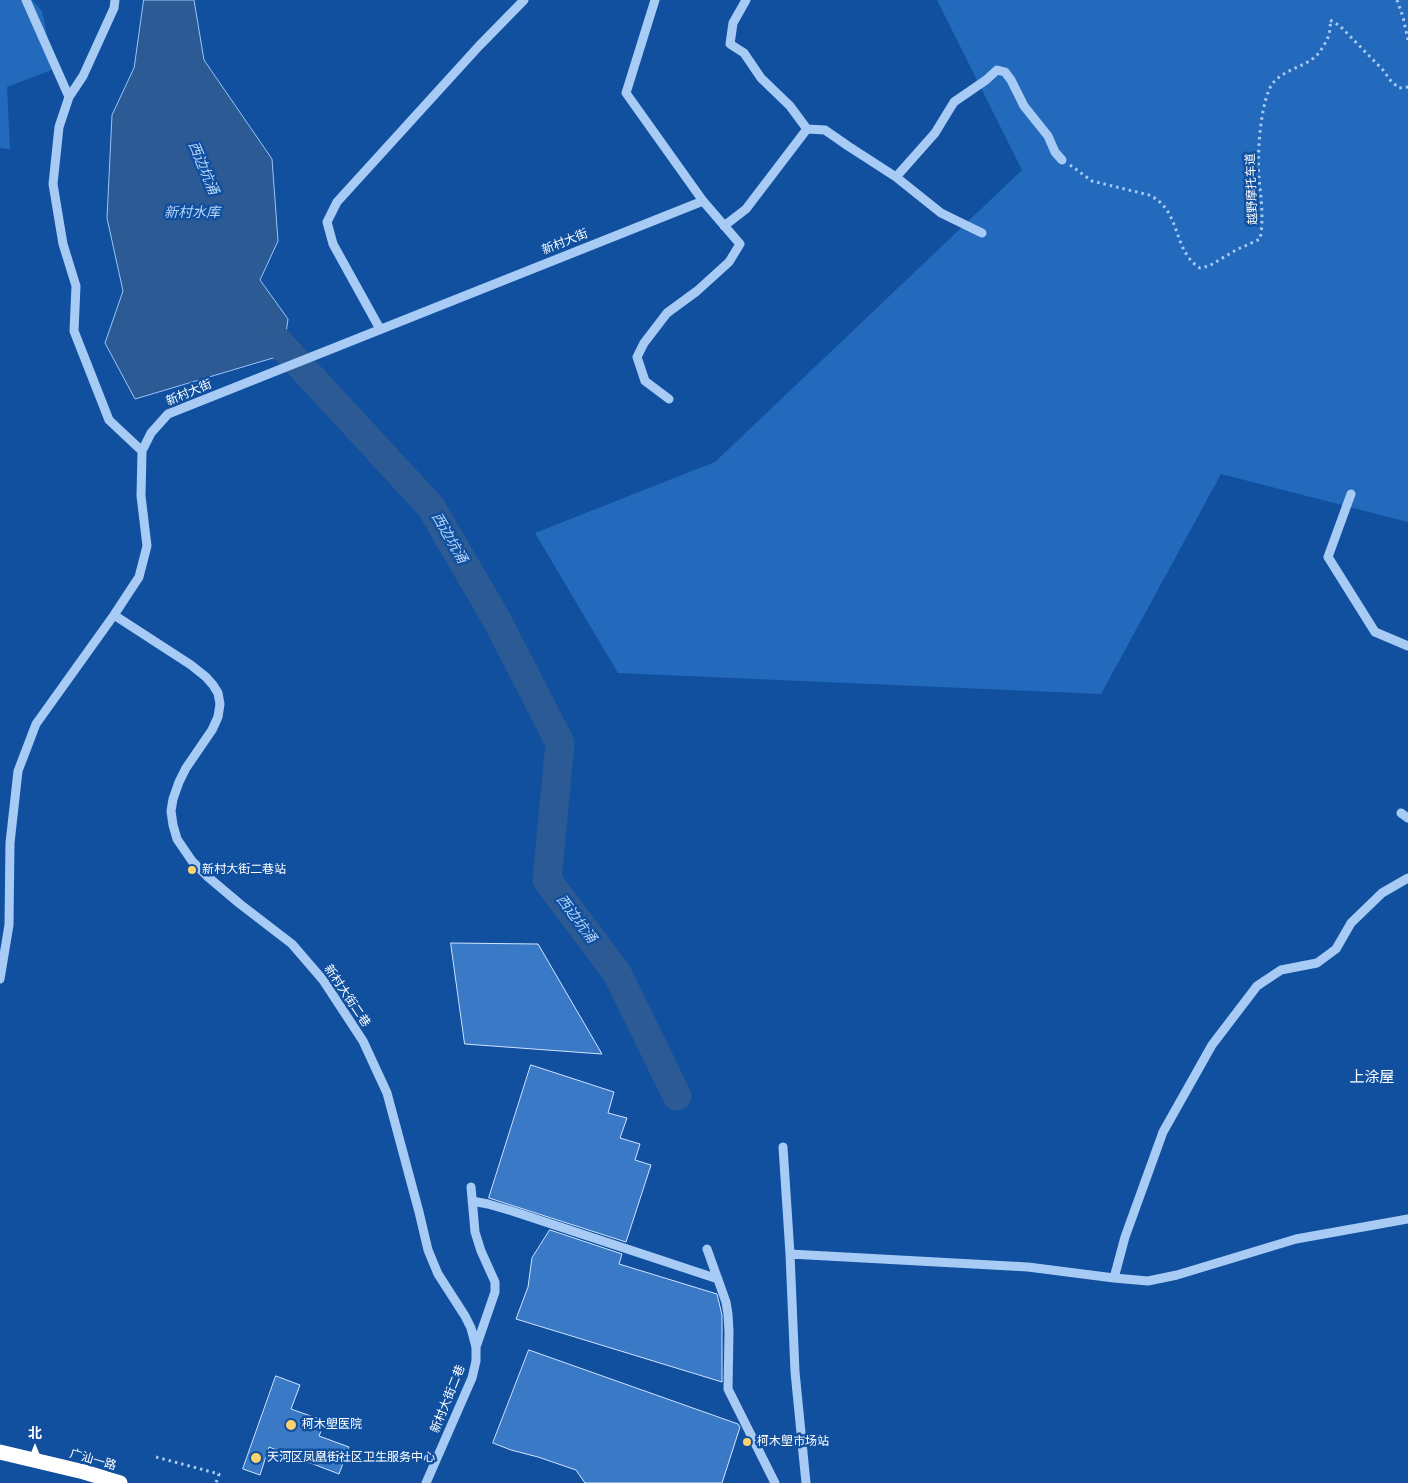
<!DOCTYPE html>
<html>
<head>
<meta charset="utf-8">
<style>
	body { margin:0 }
	#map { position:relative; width:1408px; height:1483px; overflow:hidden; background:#11509f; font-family:"Noto Sans","Noto Sans SC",sans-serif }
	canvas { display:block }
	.north { position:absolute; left:10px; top:1423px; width:50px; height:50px; -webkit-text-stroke:4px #11509f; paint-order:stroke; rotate:0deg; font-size:14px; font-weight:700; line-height:20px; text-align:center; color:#fff }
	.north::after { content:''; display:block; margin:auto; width:18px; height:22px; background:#fff; clip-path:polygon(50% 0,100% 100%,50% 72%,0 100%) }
</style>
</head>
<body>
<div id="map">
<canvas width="1408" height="1483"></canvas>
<div class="north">北</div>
</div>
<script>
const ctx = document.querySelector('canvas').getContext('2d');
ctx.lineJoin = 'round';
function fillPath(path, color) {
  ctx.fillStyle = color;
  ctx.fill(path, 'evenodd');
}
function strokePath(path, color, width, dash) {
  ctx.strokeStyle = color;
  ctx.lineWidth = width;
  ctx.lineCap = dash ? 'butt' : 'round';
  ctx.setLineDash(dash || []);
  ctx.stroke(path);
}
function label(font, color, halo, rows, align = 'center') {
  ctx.font = font + ' "Noto Sans","Noto Sans SC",sans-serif';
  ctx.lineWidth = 5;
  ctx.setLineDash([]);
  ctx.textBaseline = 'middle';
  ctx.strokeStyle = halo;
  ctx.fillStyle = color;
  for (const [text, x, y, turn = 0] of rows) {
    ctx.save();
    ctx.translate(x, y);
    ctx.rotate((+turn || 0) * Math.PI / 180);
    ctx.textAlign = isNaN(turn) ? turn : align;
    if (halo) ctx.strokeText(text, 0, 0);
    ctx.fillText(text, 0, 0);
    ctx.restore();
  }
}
fillPath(new Path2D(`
	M0 0H32L42 11 54 69 7 87 10 149 0 148Z
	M937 0H1408V522L1221 474 1101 694 618 673 535 533 715 462 1022 170Z`), '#236abd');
const water = new Path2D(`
	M144 0H194L204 60 272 159 278 241 260 280 288 319 283 355 135 399 105 343 123 291 107 218 112 115 134 68Z`);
fillPath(water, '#2c5a94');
strokePath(water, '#99c6f8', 1);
strokePath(new Path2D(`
	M264 314 274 337 431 507 498 622 560 743 547 880 617 973 677 1096`), '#2c5a94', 29);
const building = new Path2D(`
	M451 943 538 944 602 1054 465 1044Z
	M531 1065 614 1092 608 1113 627 1118 620 1138 640 1144 635 1160 651 1165 626 1242 489 1198Z
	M550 1230 622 1254 619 1264 717 1294 722 1315V1382L516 1319 528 1287 532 1258Z
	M529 1350 738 1424 740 1427 722 1483H585L576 1470 538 1457 511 1450 493 1443Z
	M276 1376 300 1385 291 1409 325 1421 319 1436 349 1447 339 1474 269 1447 260 1475 243 1469Z`);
fillPath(building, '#3a79c6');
strokePath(building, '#d0e5fe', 1);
strokePath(new Path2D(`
	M1397 0 1403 17 1408 40
	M1070 165 1092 181 1149 195C1182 210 1172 251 1200 268L1209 266 1236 250 1260 239C1264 219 1261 198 1259 178 1257 156 1260 111 1269 90 1277 70 1303 69 1317 55 1320 52 1322 48 1324 45 1329 37 1331 30 1330 20L1340 26 1383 70 1391 81 1399 88 1408 87
	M156 1457 219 1474 216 1483`), '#a7cbf5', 3, [2.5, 4]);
strokePath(new Path2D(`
	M26 0 69 97
	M115 0 114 8 83 76 69 97 59 127 53 184 63 244 76 286 74 331 109 420 142 451
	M655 0 626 93 703 201 740 244 729 262 697 291 667 313 644 343 637 357 645 381 669 399
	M746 0 733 23 730 44 744 53 761 78 790 106 807 129
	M807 129 825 130 848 146 896 177 941 213 982 233
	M896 177 935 133 954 102 986 80 997 70 1005 72 1011 80 1024 106 1048 136 1055 152 1062 160
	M724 226 746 209 807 129
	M380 329 333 244 327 222 337 202 479 46 524 0
	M1351 494 1328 557 1375 632 1408 646
	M114 615 191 665 206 677 213 685 218 693 220 704 218 717 212 730 186 768 179 782 173 799 171 811 173 825 177 839 192 861 208 877 240 904 292 944 323 980 363 1041 387 1093 419 1212 428 1250 438 1274 465 1316 471 1328 476 1347V1361L472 1378 426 1483
	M1401 813 1408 818
	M0 979 9 925 10 843 18 771 36 724 114 615 139 577 147 546 141 496 142 451 151 433 168 414 703 201
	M783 1147 790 1254 795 1372 806 1483
	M471 1187 475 1232 481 1251 495 1282V1292L476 1347
	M472 1201 488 1204 512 1211 718 1279
	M707 1249 726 1302 728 1314 729 1332 728 1389 775 1483
	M790 1254 1028 1267 1114 1278 1148 1281 1177 1275 1296 1239 1408 1219
	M1114 1278 1125 1237 1163 1132 1212 1045 1257 986 1281 970 1317 963 1336 949 1351 923 1382 893 1408 878`), '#a7cbf5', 9);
strokePath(new Path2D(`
	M0 1452 84 1472 120 1483`), '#fff', 15);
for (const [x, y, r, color] of [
	[192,870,5,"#ffd36b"],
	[291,1425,6,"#ffd36b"],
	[747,1442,5,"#ffd36b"],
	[256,1458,6,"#ffd36b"]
]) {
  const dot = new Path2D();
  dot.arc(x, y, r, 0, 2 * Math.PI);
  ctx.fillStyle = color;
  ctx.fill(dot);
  strokePath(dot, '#11509f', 2);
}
label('12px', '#fff', '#11509f', [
	["越野摩托车道",1252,189,-92],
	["新村大街",565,242,-22],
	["新村大街",189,393,-23],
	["新村大街二巷",347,996,56],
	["新村大街二巷",448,1399,-68],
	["广汕一路",93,1460,16]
]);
label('12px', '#fff', '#11509f', [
	["新村大街二巷站",202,870],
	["柯木塱医院",302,1425],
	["柯木塱市场站",757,1442],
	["天河区凤凰街社区卫生服务中心",267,1458]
], 'left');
label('italic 14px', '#b4d5fb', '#11509f', [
	["西边坑涌",203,168,67],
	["新村水库",192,213],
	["西边坑涌",449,538,60],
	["西边坑涌",576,919,53]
]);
label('15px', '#fff', '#11509f', [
	["上涂屋",1372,1078]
]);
</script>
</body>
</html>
